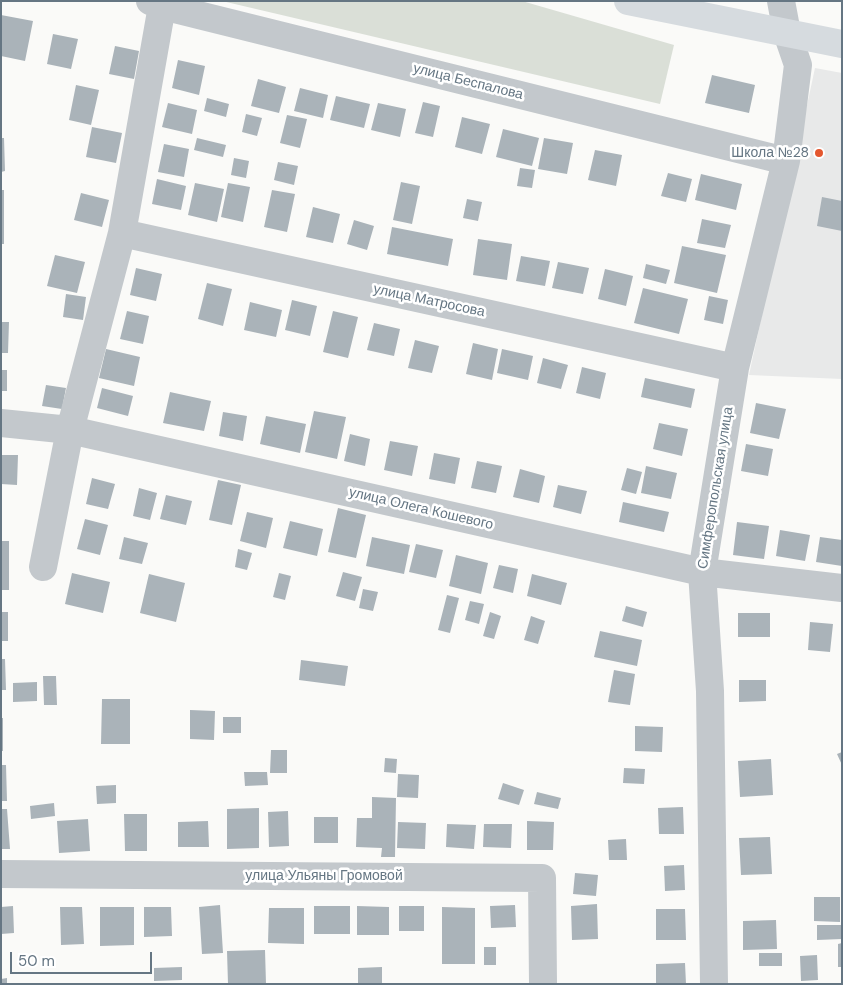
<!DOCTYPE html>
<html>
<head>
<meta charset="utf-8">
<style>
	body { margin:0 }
	#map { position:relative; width:843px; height:985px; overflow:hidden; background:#fafaf8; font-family:"DM Sans",sans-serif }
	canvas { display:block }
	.frame { position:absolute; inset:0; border:2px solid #657683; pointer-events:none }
	.scale { position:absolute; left:10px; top:952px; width:142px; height:22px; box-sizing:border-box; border:2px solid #657683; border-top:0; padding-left:6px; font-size:15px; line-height:18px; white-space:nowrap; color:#657683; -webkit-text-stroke:4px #fff; paint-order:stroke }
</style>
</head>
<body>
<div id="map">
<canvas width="843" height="985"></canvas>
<div class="frame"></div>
<div class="scale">50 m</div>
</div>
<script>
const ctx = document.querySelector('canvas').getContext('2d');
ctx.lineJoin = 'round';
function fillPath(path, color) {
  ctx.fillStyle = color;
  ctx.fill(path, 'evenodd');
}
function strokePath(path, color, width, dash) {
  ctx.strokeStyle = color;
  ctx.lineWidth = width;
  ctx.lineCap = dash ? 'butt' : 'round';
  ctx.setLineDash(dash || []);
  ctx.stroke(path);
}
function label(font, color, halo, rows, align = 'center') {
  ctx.font = font + ' "DM Sans",sans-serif';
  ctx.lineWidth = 5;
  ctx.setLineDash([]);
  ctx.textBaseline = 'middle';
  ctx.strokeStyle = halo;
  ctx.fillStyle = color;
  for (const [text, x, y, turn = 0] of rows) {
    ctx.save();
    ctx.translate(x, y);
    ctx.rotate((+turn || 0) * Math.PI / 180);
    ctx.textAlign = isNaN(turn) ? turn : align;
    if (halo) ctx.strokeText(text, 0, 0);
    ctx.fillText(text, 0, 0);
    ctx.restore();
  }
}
fillPath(new Path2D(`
	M815 68 842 73V379L749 375Z`), '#e8e9e9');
fillPath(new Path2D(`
	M222 1H522L674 45 660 104Z`), '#dadfd7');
fillPath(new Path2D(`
	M1 15 33 21 25 61 1 56Z
	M53 34 78 39 71 69 47 64Z
	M115 46 139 51 134 79 109 74Z
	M178 60 205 66 199 95 172 88Z
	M712 75 755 85 749 113 705 103Z
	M258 79 286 87 279 113 251 106Z
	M76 85 99 90 91 125 69 120Z
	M300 88 328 95 323 118 294 111Z
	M336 96 370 104 364 128 330 120Z
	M207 98 229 104 226 117 204 111Z
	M423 102 440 106 433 137 415 133Z
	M168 103 197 110 192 134 162 127Z
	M378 103 406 109 400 137 371 130Z
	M246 114 262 118 257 136 242 132Z
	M287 115 307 119 300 148 280 143Z
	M462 117 490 124 482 154 455 147Z
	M92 127 122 133 116 163 86 157Z
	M503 129 539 138 532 166 496 157Z
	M1 138H4L5 171 1 172Z
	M197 138 226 145 223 157 194 150Z
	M544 138 573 143 567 174 538 169Z
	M164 144 189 149 184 177 158 172Z
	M595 150 622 155 616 186 588 180Z
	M234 158 249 161 246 178 231 175Z
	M278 162 298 166 294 185 274 180Z
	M520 168 535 170 532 188 517 186Z
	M668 173 692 179 686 202 661 196Z
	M701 174 742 184 736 210 695 200Z
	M157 179 186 186 181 210 152 204Z
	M401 182 420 186 412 224 393 220Z
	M195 183 224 189 217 222 188 215Z
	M228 183 250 187 243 222 221 217Z
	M1 190H4V244H1Z
	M272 190 295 194 287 232 264 227Z
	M81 193 109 200 102 227 74 220Z
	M822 197 842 201V231L817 226Z
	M467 199 482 202 478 221 463 218Z
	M313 207 340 214 333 243 306 237Z
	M702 219 731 225 725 248 697 243Z
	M354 220 374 226 367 250 347 244Z
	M392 227 453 239 448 266 387 254Z
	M478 239 512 244 507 280 473 275Z
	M682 246 726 255 717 293 674 283Z
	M55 255 85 262 77 293 47 286Z
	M521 256 550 261 545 286 516 281Z
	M558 262 589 268 583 294 552 288Z
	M646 264 670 270 666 284 643 278Z
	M136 268 162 274 156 301 130 295Z
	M605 269 633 276 626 306 598 299Z
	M207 283 232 289 223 326 198 319Z
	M643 288 688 299 679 334 634 323Z
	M66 294 86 297 83 320 63 317Z
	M709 296 728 300 723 324 704 320Z
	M292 300 317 306 310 336 285 330Z
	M250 302 282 310 276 337 244 330Z
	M127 311 149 316 143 344 120 339Z
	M333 311 358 317 348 358 323 352Z
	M1 322H9L8 353H1Z
	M374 323 400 329 394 356 367 350Z
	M415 340 439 346 432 373 408 368Z
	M473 343 498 349 492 380 466 374Z
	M106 349 140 357 134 386 99 378Z
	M502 349 533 356 528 380 497 373Z
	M543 358 568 365 561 389 537 383Z
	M582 367 606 373 600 399 576 393Z
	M1 370H7V391H1Z
	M645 378 695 389 691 408 641 397Z
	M46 385 66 388 62 409 42 406Z
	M102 388 133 396 128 416 97 408Z
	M170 392 211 401 204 431 163 423Z
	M756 403 786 409 779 439 750 433Z
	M314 411 346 417 337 459 305 452Z
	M223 412 247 416 243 441 219 436Z
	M266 416 306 424 300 453 260 444Z
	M659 423 688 429 682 456 653 449Z
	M350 434 370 439 365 466 344 461Z
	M390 441 418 446 412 476 384 470Z
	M746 444 773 449 768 476 741 471Z
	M434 453 460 458 455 484 429 479Z
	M1 455H18L17 485 1 484Z
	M477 461 502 466 496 493 471 488Z
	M646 466 677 473 671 499 641 493Z
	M627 468 642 472 636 494 621 490Z
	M520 469 545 476 539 503 513 497Z
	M92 478 115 484 108 509 86 504Z
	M218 480 241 485 232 525 209 520Z
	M558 485 587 491 581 514 553 507Z
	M139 488 157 493 150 520 133 516Z
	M166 495 192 501 186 525 160 519Z
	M623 502 669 512 664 532 619 522Z
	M338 508 366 515 356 558 328 552Z
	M247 512 273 518 266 548 240 541Z
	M85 519 108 525 100 555 77 549Z
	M290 521 323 529 317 556 283 548Z
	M737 522 769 526 764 559 733 555Z
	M780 530 810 535 805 561 776 556Z
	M124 537 148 543 142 564 119 559Z
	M372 537 410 545 404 574 366 566Z
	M820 537 842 540V566L816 562Z
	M1 541H9V590H1Z
	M416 544 443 550 436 578 409 572Z
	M238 549 252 553 247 570 235 567Z
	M456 555 488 563 481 594 449 586Z
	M499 565 518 569 513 593 493 588Z
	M343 572 362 577 355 601 336 596Z
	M72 573 110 582 103 613 65 604Z
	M279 573 291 576 285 600 273 597Z
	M149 574 185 583 176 622 140 613Z
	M532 574 567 583 561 605 527 596Z
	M363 589 378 592 373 611 359 608Z
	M447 595 459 598 450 633 438 630Z
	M470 601 484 604 479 624 465 620Z
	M626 606 647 612 643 627 622 621Z
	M1 612H8V641H1Z
	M490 612 501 616 494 639 483 636Z
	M738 613H770V637H738Z
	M531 616 545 621 538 644 524 640Z
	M810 622 833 624 830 652 808 650Z
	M600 631 642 640 637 666 594 657Z
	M1 659H5L6 690H1Z
	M301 660 348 666 345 686 299 680Z
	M614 670 635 674 630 705 608 702Z
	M43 676H56L57 705H44Z
	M739 680H766V701L739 702Z
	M37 682V701L13 702V683Z
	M102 699H130V744H101Z
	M190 710 215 711 214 740 190 739Z
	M223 717H241V733H223Z
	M1 718H3V751H1Z
	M635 726 663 727 662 752 635 751Z
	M271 750H287V773H270Z
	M842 752V765L837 754Z
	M385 758 397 759 396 773 384 772Z
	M771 759 773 795 740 797 738 761Z
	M1 765H6L7 801H1Z
	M624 768 645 769 644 784 623 783Z
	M244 772H267L268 785 245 786Z
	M398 774 419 775 418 798 397 797Z
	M503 783 524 790 519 805 498 799Z
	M116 785V803L97 804 96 786Z
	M537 792 561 798 558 809 534 804Z
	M372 797 396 798 395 857H381L382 848 356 847 357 818H372Z
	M54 803 55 816 31 819 30 806Z
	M683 807 684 834H659L658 808Z
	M259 808V848L227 849V809Z
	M1 809H7L10 849H1Z
	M288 811 289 846 269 847 268 812Z
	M124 814H147V851H125Z
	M314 817H338V843H314Z
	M88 819 90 851 59 853 57 821Z
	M208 821 209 847H178V822Z
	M527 821 554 822 553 850H527Z
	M398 822 426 823 425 849 397 848Z
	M447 824 476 825 474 849 446 847Z
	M484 824H512L511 848 483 847Z
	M770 837 772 874 741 875 739 838Z
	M626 839 627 860H609L608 840Z
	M684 865 685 890 665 891 664 866Z
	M575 873 598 875 596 896 573 894Z
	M814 897H840V922L814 921Z
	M597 904 598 939 572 940 571 906Z
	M220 905 223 953 202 954 199 907Z
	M515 905 516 927 491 928 490 906Z
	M13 906 14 933 1 934V907Z
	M314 906H350V934H314Z
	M357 906 389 907V935H357Z
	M399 906H424V931H399Z
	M60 907H82L84 944 61 945Z
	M100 907H134V945L100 946Z
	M144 907H171L172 936 144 937Z
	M442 907 475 908V964H442Z
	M269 908H304V944L268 943Z
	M656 909H685L686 940H656Z
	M776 920 777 949 743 950V921Z
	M817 925H842V939L817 940Z
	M842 943V967H838V944Z
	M484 947H496V965H484Z
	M265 950 266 984H228L227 951Z
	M759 953H782V966H759Z
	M817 955 818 980 801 981 800 956Z
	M685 963 686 984H656V964Z
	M182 967V980L154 981V968Z
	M382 967V983L358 984V968Z
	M7 978V984H1V979Z`), '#aab3b9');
strokePath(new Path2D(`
	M150 1 162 6 786 161
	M122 233 735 368
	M1 423 70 430 702 572 842 588
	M43 567 70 430 122 233 162 6
	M1 874 542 878 543 984
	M714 984 710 691 702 572 735 368 786 161 798 65 787 33 781 1`), '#c3c8cc', 28);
strokePath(new Path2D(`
	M628 1 842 44`), '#d6dbdf', 28);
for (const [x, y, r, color] of [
	[819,153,5,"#e4572e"]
]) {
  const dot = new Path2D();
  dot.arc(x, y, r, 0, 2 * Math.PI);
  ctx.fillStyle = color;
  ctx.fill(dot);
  strokePath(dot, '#fff', 2);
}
label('14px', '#657683', '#fff', [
	["улица Беспалова",468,82,14],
	["улица Матросова",429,301,12],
	["Симферопольская улица",716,488,-81],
	["улица Олега Кошевого",421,509,13],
	["улица Ульяны Громовой",324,876]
]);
label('14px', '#657683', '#fff', [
	["Школа №28",809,153]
], 'right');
</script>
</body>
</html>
